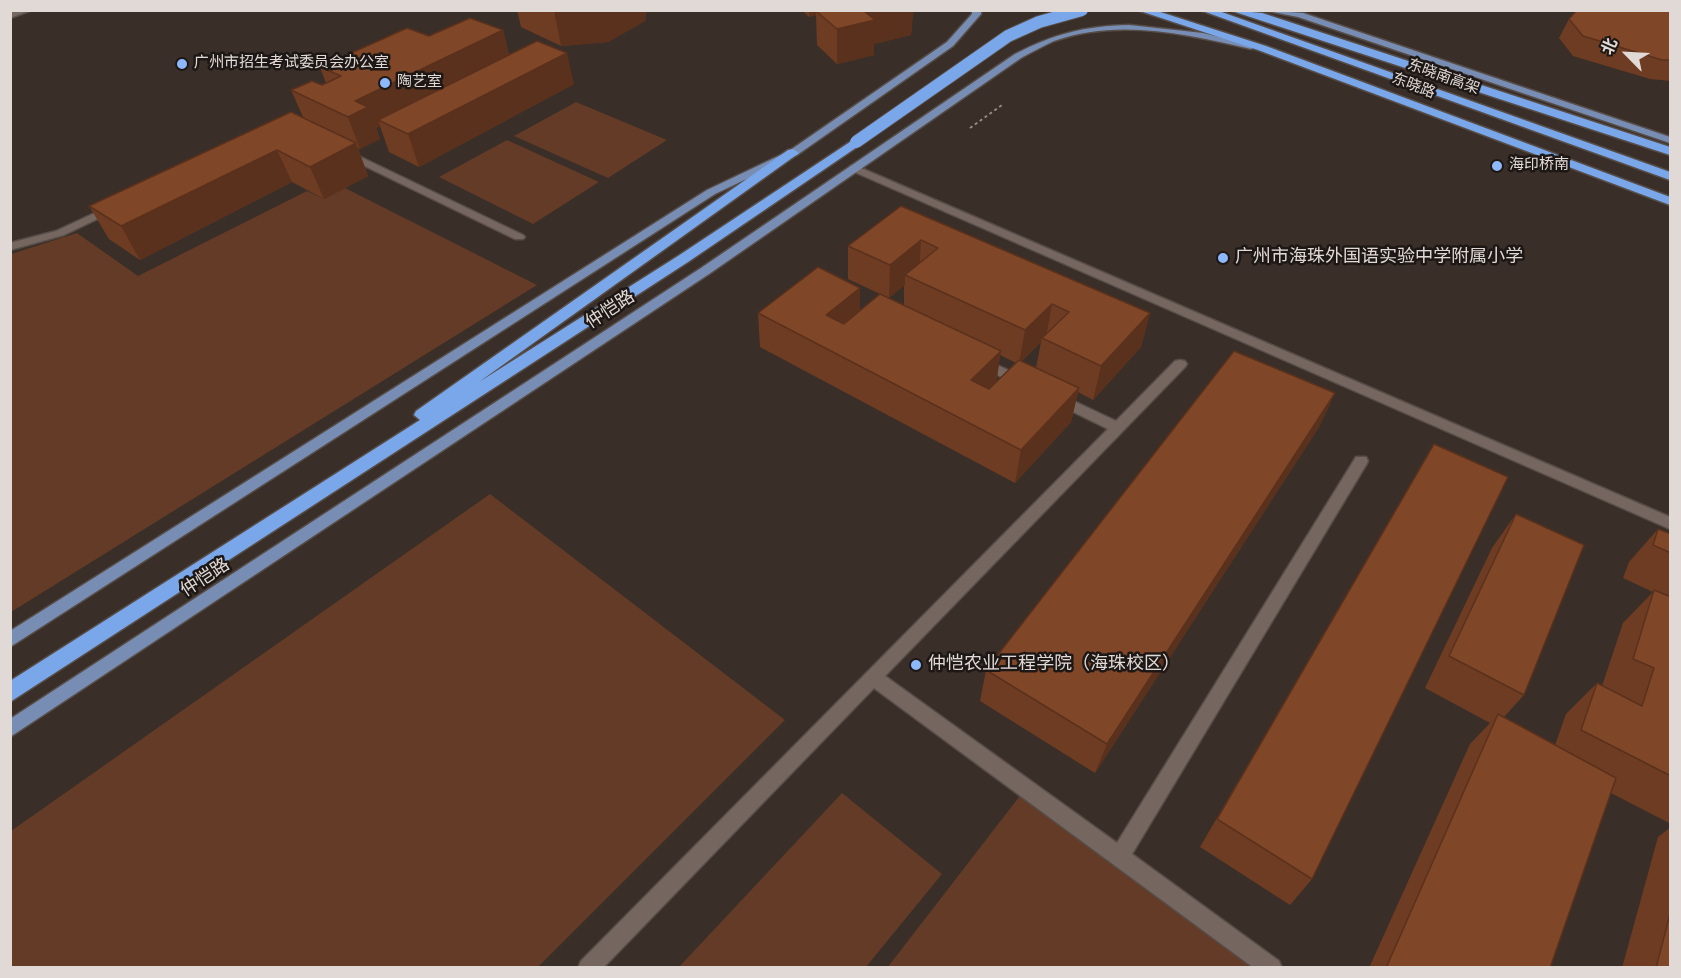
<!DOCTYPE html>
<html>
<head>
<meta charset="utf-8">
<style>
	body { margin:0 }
	#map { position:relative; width:1681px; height:978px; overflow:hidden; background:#3a2e28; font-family:Overpass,"Noto Sans SC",sans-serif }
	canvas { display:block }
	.frame { position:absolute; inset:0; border:12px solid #e1d9d5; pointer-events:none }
	.north { position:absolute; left:1597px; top:24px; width:60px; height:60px; -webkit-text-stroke:4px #1d1815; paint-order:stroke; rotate:294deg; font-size:16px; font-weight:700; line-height:24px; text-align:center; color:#e1d9d5 }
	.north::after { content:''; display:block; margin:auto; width:21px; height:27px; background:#e1d9d5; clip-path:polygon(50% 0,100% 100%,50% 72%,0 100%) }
</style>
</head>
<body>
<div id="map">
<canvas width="1681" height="978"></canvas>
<div class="frame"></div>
<div class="north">北</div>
</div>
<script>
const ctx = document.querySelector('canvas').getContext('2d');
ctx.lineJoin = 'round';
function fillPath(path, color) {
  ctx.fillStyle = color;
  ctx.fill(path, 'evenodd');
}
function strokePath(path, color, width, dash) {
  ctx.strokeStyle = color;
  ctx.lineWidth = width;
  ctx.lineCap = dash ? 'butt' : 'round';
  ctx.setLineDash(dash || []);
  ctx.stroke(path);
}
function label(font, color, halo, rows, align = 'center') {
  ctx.font = font + ' Overpass,"Noto Sans SC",sans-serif';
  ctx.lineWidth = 5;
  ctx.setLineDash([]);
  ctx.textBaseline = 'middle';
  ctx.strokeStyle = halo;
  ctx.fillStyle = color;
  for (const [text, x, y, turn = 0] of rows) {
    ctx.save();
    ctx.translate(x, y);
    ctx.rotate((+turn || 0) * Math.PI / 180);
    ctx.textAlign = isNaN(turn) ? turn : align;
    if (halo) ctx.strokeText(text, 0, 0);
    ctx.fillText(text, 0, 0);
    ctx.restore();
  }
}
fillPath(new Path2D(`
	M576 102 667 140 608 178 514 136Z
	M507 140 599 182 533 224 439 177Z
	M345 188 537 285 11 612V254L77 233 138 276 307 191 324 199Z
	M490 494 785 720 538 967H11V831Z
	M1026 788 1272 968H887Z
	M842 793 942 874 866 967H679Z`), '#633b26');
const minor = new Path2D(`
	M16 10H32L10 18V12Z
	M346 150 523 235 525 237 523 239H515L342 155 341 153Z
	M854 165 1670 517V529L850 170V166Z
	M112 205 116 206V210L64 235 10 250V243L56 231Z
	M979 357 1028 379 1030 382 1028 385H1018L974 364 972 361 974 358Z
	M1180 360 1185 361 1187 364 1185 367 885 676 1117 843 1356 457H1366L1368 461 1366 465 1132 854 1279 961 1282 968H1254L874 688 603 968H578L581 961 1108 429 1053 402 1051 399 1053 396H1063L1116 421 1175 361Z`);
const major = new Path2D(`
	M972 10H981V14L953 46 797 155 715 194 10 647V631L707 190 789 151 947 42 972 14Z
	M1263 10 1303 13 1670 137V143L1298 17Z
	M1129 25 1203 33 1256 46 1251 49C1188 34 1117 18 1054 41 1043 46 1032 52 1021 58L709 274 10 737V719L701 268 1015 54C1054 34 1084 26 1129 25Z`);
const highway = new Path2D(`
	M1137 10H1154L1266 46 1670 197V205L1258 50Z
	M1200 10H1216L1670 172V180Z
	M1229 10 1262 13 1670 147V155Z
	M856 138 862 142 860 145 688 262 10 702V681L420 420 414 415 416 411 788 150 793 149 799 153 479 382 678 256Z`);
strokePath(minor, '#574d48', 3);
strokePath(major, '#574d48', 3);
strokePath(highway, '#574d48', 3);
strokePath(new Path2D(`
	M970 128 1002 105`), '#948a86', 2, [3, 3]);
fillPath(minor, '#756760');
fillPath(major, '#788db3');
fillPath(highway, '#7aa7ea');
const highwayBridge = new Path2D(`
	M856 142 1008 36 1039 22 1082 10`);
strokePath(highwayBridge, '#574d48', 14, []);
strokePath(highwayBridge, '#7aa7ea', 12);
fillPath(new Path2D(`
	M517 10H647L645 21 608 42 561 46 521 27Z
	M802 10H914V13H913L911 35 874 44V55L837 64 817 45 816 15 809 17Z
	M1671 10V81L1650 79 1573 56 1559 38 1569 19Z
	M503 30 509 55 574 84 419 167 389 152 380 126 376 128 380 139 360 149 358 148 368 176 324 199 292 182 140 260 109 239 89 206 303 117 291 90 322 85 326 83 320 67Z
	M901 206 1150 313 1141 347 1093 400 1078 392 1071 422 1015 483 760 347 758 313 860 288V310L880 294 848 279V246ZM904 285V305L889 298ZM1041 342 1036 368 1022 361ZM1000 355 1016 363 996 382Z
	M1335 393 1319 427 1095 773 980 701 986 670Z
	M1434 444 1312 879 1290 905 1200 847Z
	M1516 514 1524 695 1504 717 1555 745 1566 714 1597 683 1602 686 1623 623 1653 592 1623 578 1629 562 1658 529 1671 534V824L1611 793 1550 968H1369L1470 744 1490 723 1425 688 1492 548Z
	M1671 827V968H1622L1658 837Z`), '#6e3c22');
fillPath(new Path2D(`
	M554 10H647L645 21 608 42 561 46Z
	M809 10H834L816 11V15L809 17Z
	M873 10H914V13H913L911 35 874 44V55L837 64V29L865 12Z
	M503 30 510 61 378 120 380 126 376 128 380 139 360 149 348 117 355 101Z
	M567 53 574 84 419 167 408 134Z
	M356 143 368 176 324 199 310 167Z
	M277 150 292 182 140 260 121 226Z
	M921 240 919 274 905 275V285L889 298 890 265Z
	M860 288V322L826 349V315Z
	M1052 304 1046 338H1042L1041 342 1019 364 1025 330Z
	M1150 313 1141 347 1093 400 1101 366Z
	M1001 351 996 385 967 414 971 380Z
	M1079 388 1071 422 1015 483 1021 450Z
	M1335 393 1319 427 1095 773 1107 744Z`), '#5a311c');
const building = new Path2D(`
	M873 10 865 12 875 20 837 29 816 11Z
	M1577 10H1671V60H1662L1583 36 1569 19Z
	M470 18 503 30 355 101 368 107 348 117 291 90 312 81 322 85 341 76 320 67 407 28 429 36Z
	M537 41 567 53 408 134 378 120Z
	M291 112 356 143 310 167 277 150 121 226 89 206Z
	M901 206 1150 313 1101 366 1042 338 1069 312 1052 304 1025 330 905 275 938 248 921 240 890 265 848 246Z
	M818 267 860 288 826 315 844 324 880 294 1001 351 971 380 989 389 1019 360 1079 388 1021 450 758 313Z
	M1234 351 1335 393 1107 744 986 670Z
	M1434 444 1508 477 1312 879 1217 819Z
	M1516 514 1584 545 1524 695 1449 656Z
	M1658 529 1671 534V553L1653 545Z
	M1654 590 1671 597V776L1581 730 1597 683 1642 706 1654 668 1633 659Z
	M1498 714 1616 778 1550 968H1386Z
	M1671 910V968H1656Z`);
fillPath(building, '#804628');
strokePath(building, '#5a311c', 1.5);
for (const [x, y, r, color] of [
	[182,64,6,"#8db9fc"],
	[385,83,6,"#8db9fc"],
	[1497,166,6,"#8db9fc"],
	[1223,258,6,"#8db9fc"],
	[916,665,6,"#8db9fc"]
]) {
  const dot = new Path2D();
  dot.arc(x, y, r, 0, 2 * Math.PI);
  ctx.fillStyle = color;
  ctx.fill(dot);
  strokePath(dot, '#1d1815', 2);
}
label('15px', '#e1d9d5', '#1d1815', [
	["广州市招生考试委员会办公室",194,64],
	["陶艺室",397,83],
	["海印桥南",1509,166]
], 'left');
label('15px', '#e1d9d5', '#1d1815', [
	["东晓南高架",1443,78,20],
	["东晓路",1413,87,21]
]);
label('18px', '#e1d9d5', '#1d1815', [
	["广州市海珠外国语实验中学附属小学",1235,258],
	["仲恺农业工程学院（海珠校区）",928,665]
], 'left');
label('18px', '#e1d9d5', '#1d1815', [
	["仲恺路",611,311,-33],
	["仲恺路",206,579,-33]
]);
</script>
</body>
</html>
